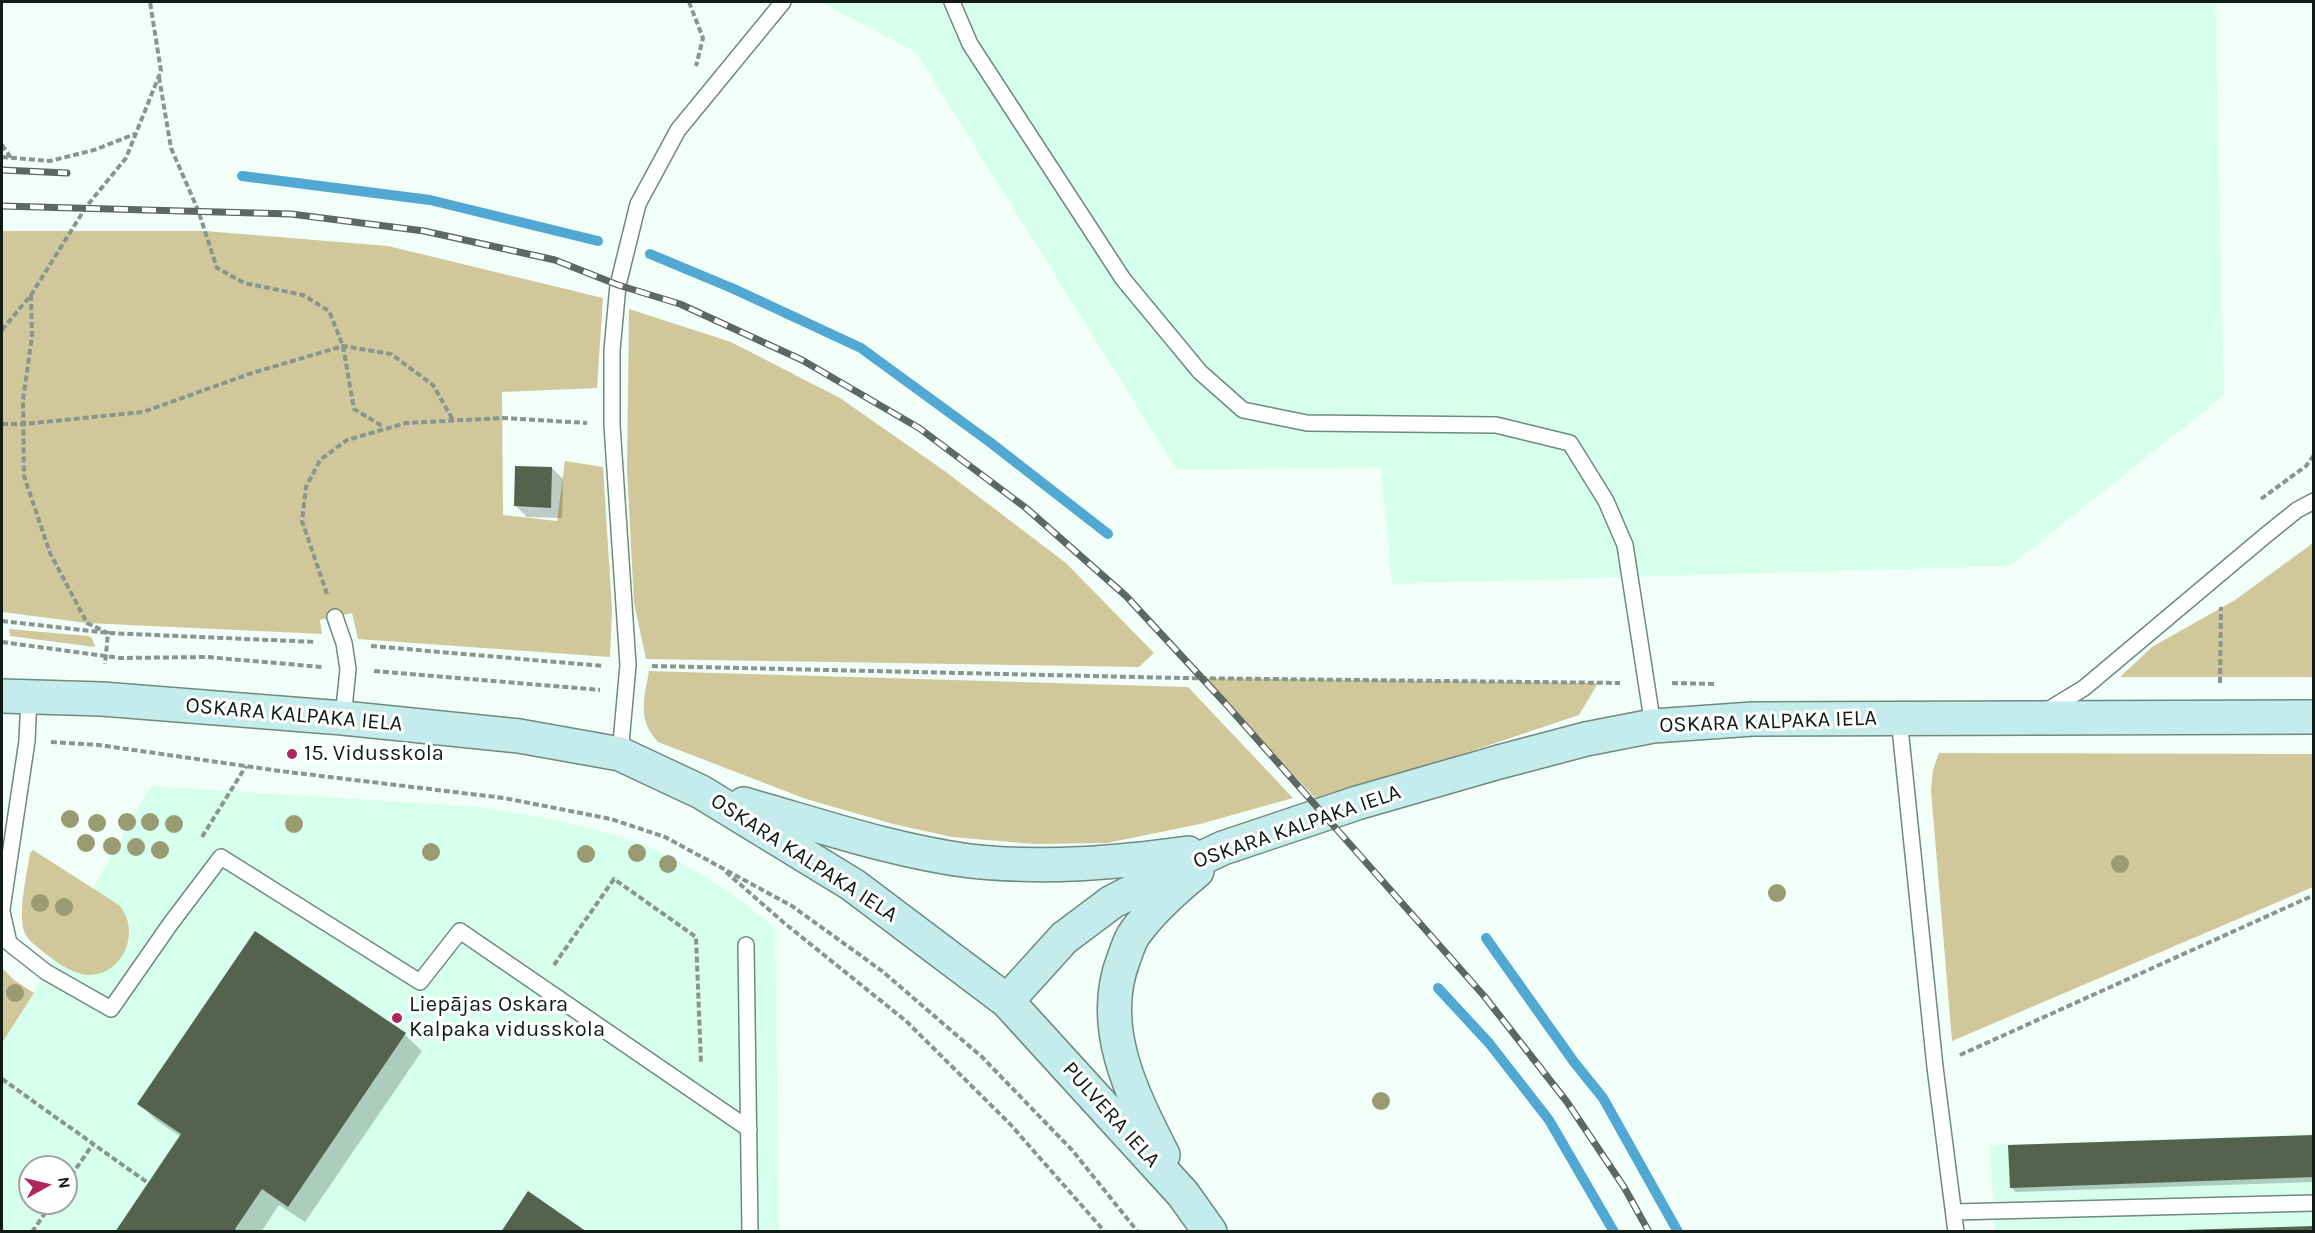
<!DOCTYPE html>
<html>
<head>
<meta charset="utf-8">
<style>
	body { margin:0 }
	#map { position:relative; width:2315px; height:1233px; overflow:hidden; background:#f2fef8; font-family:Karla,sans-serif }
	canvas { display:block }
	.frame { position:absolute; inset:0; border:3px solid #111c17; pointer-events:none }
	.north { position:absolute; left:18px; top:1155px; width:60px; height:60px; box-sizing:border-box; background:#fff; border:2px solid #a0a4a2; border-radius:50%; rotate:82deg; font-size:16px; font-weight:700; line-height:24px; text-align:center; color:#111c17 }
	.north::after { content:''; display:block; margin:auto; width:21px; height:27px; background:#b0245f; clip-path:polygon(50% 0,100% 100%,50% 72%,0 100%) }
</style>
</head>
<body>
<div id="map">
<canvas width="2315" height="1233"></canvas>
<div class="frame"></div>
<div class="north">N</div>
</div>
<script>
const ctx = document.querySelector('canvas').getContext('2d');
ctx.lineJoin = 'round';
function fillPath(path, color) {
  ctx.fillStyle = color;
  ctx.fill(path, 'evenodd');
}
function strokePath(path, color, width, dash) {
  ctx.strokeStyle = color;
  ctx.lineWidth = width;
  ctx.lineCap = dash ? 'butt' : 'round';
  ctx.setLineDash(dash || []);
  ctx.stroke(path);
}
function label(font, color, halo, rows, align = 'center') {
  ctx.font = font + ' Karla,sans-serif';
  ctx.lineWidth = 6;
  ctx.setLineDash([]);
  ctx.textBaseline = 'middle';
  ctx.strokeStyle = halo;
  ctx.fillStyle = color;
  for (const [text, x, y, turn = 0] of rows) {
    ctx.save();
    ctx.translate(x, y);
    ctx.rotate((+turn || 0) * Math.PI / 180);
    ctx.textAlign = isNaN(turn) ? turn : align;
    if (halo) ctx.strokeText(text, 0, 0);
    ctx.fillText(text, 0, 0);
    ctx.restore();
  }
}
fillPath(new Path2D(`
	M821 2H2215L2224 395 2010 566 1392 584 1381 467 1177 470 916 52Z
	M151 786 481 807 556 820 612 834 644 845 671 857 727 890 775 928 779 1231H2V1043L34 993ZM30 1167H66V1203H30Z
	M2313 1134V1231H1995L1990 1145Z`), '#d7ffed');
fillPath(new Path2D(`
	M2 231H205L388 246 603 298 597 388 502 392 503 515 557 521 565 461 603 467 612 609 610 657 358 639 352 613 320 620 322 634 87 623 2 612Z
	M629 309 731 342 840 398 946 472 1066 563 1154 653 1139 667 646 659 634 603 627 470Z
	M2313 543V677H2120L2152 647 2235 600Z
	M9 629 88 636 92 638 95 647 10 636Z
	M649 671 1188 687 1293 798 1200 824 1107 843 1035 844 952 837 893 824 806 799 658 742C637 719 644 700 649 671Z
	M1202 678 1598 683 1579 715 1319 802Z
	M1939 753 2313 754V887L1952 1041 1931 790 1933 770Z
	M33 850 119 905C145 935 117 985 78 973 67 970 55 961 46 954 39 948 27 941 24 931 18 910 27 875 30 853Z
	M2 968 14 980 34 993 2 1043Z`), '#d0c89a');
fillPath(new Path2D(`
	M552 468 563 479 562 518 527 517 516 506Z
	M405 1035 422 1051 305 1222 279 1205 261 1232H117L181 1137 156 1120 139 1104Z
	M2314 1136V1182L2016 1192 2011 1187Z`), '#0003');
strokePath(new Path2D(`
	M242 176 430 200 598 241
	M650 254 734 289 861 348 991 443 1108 534
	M1486 938 1574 1062 1603 1098 1678 1232
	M1438 988 1489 1043 1549 1120 1614 1232`), '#51a8d2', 10);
fillPath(new Path2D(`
	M515 466 552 467 551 508 514 506Z
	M255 931 406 1033 288 1207 262 1189 235 1229 238 1232H115L181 1134 137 1104Z
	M2314 1135V1177L2010 1188 2008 1145Z
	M528 1191 587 1232H501Z
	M2314 1226V1232H2183V1230Z`), '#55624d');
const lane = new Path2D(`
	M952 2 970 44 1123 279 1200 372 1243 410 1307 423 1496 425 1570 443 1606 501 1625 545 1653 726
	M335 617 344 643 348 669 343 718
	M2048 710 2084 688 2266 535 2297 510 2314 501
	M1899 718 1935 1067 1956 1232
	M620 754 628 665 612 425V350L618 285 638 204 678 130 783 2
	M2 909 27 741 29 697
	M2 912 9 943 46 972 111 1009 171 923 221 857 420 982 460 931 749 1129
	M746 945 750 1232
	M1954 1212 2314 1203`);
const secondary = new Path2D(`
	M2 696 102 699 343 718 519 736 620 754 701 792 853 885 1007 1001 1183 1194 1210 1232
	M744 804C818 825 893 851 970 861 1043 869 1116 863 1188 853
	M1007 1001 1064 938 1112 902 1161 877 1223 848 1357 803 1499 762 1586 739 1653 726 1753 719 2314 717
	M1163 1155C1132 1094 1097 1026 1124 958 1127 950 1130 939 1135 933 1152 909 1175 889 1197 871`);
strokePath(lane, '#6f8a7e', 18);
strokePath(secondary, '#6f8a7e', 36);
strokePath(new Path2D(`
	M689 2 703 38 696 66
	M159 77 171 148 198 210 217 268 244 283 303 295 329 311 343 346 354 409 384 427
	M2 145 11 158
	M2 157 50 161 94 150 135 134
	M31 295 32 336 23 400 24 476 50 553 87 623 108 633 105 664
	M2 330 31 295 86 207 126 158 161 71 150 2
	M2 424H24L143 412 252 373 343 346 391 354 433 385 453 420
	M2261 499 2306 466 2314 455
	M327 594 302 521 306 487 320 460 347 440 406 423 503 418 587 423
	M2 621 108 633 316 642
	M2 642 120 658 207 657 322 667
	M371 646 603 666
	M652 666 1180 678 1620 683
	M374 671 600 690
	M1672 683 1716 684
	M2220 683 2221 607
	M51 742 99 745 280 771 504 798 611 819 665 837 792 906 882 971 982 1057 1072 1150 1138 1232
	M202 837 246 766
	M726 872 783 922 906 1021 1010 1124 1105 1232
	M554 965 614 879 696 937 701 1063
	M1960 1055 2314 895
	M2 1079 148 1183
	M66 1183 93 1144
	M32 1232 52 1203`), '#89958f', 4, [6, 3]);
strokePath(lane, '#fff', 15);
strokePath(secondary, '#c4eced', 33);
const rail = new Path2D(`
	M2 170 67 173
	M2 206 291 214 424 231 555 260 618 285 680 304 802 360 919 428 1026 508 1126 596 1225 703 1485 997 1567 1102 1624 1187 1649 1232`);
strokePath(rail, '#5d6863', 7);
strokePath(rail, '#fff', 4.5, [14]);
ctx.fillStyle = '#9a9a73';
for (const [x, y] of [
	[70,819],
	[127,822],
	[150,822],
	[97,823],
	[174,824],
	[294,824],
	[86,843],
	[112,846],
	[136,847],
	[160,850],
	[431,852],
	[637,853],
	[586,854],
	[668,864],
	[2120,864],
	[1777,893],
	[40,903],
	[64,907],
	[15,993],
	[1381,1101]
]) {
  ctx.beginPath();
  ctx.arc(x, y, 9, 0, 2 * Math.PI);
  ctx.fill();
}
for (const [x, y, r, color] of [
	[292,754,6,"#b0245f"],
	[397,1018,6,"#b0245f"]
]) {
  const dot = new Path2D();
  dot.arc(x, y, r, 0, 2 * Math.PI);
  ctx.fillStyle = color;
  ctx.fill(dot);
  strokePath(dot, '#fff', 2);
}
label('22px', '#111c17', '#fff', [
	["OSKARA KALPAKA IELA",294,715,5],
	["OSKARA KALPAKA IELA",1768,722,-2],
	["OSKARA KALPAKA IELA",1297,827,-19],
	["OSKARA KALPAKA IELA",804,858,33],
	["PULVERA IELA",1111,1115,48]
]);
label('22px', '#111c17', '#fff', [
	["15. Vidusskola",304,754],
	["Liepājas Oskara",409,1005],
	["Kalpaka vidusskola",409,1030]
], 'left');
</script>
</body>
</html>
